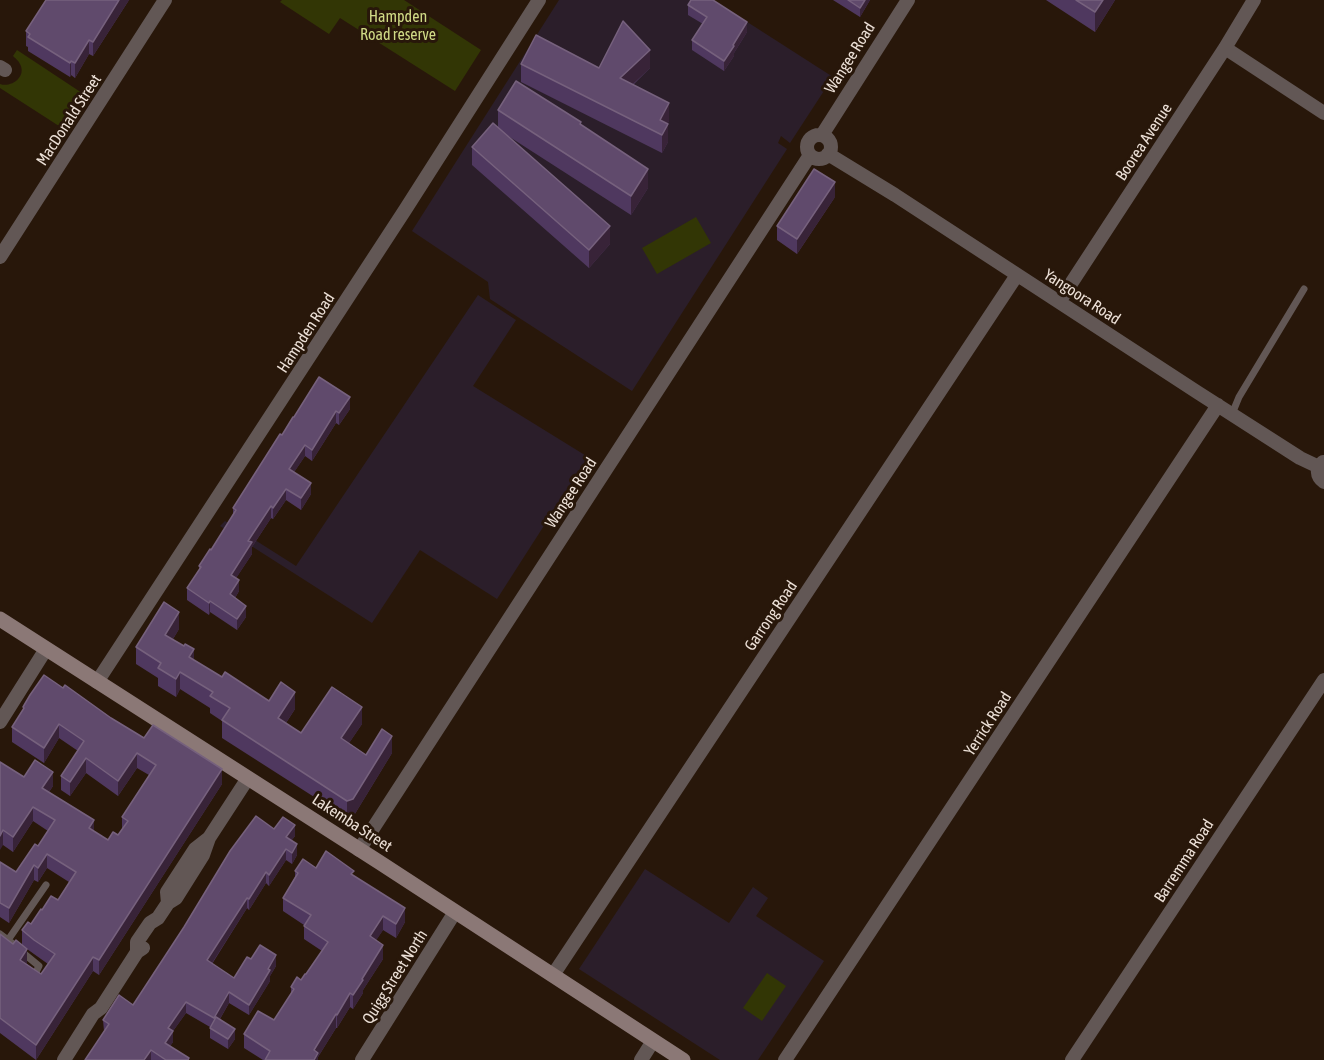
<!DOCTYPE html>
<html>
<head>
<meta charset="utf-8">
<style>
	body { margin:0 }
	canvas { display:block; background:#28170a }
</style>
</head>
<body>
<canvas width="1324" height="1060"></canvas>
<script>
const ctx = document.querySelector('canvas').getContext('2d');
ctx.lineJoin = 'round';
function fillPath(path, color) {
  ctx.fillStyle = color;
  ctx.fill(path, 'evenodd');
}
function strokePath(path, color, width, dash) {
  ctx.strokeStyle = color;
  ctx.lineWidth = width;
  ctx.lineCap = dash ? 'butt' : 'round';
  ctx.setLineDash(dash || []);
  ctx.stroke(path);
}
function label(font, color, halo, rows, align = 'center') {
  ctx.font = font + ' "Asap Condensed",sans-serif';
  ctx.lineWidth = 6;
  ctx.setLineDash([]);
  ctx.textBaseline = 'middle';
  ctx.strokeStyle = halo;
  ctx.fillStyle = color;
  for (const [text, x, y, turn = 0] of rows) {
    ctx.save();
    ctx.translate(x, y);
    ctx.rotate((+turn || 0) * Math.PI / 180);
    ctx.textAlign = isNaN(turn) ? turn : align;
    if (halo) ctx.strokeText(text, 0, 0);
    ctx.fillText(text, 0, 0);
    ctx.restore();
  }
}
fillPath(new Path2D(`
	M559 0H713L833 77 790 143 781 136 778 143 787 149 632 391 490 299 488 282 412 231Z
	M478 295 516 320 473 386 588 457 497 599 420 550 372 623 220 526 225 521 296 566Z
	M645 869 729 923 753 887 768 898 756 916 824 961 758 1060H720L579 969Z`), '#2b1e2a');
fillPath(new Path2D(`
	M282 0H404L481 50 455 91 340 18 329 34 280 2Z
	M17 50 82 93 59 126 0 88V84C11 88 27 77 20 64 19 61 15 58 13 56Z
	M696 217 711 243 657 274 642 248Z
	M767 973 786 986 762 1021 743 1008Z`), '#323605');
strokePath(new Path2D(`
	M1232 414 1239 397 1304 289
	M0 934 12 943
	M8 940 46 885
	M22 952 39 966 35 974`), '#625755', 7);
strokePath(new Path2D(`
	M1225 48 1324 113
	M0 67 5 70
	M822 135 908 0
	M807 147a12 12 0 1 1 24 0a12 12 0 1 1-24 0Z
	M828 154 895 195 1197 392 1300 458 1319 467
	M0 257 165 0
	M1059 302 1225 48 1254 0
	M1323 462C1316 468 1316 476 1324 482
	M97 682 405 210 539 0
	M0 722 46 649
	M359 850 810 155
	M168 903 167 892 195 849 209 838
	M137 952V942L150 923 158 918 168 903 176 898 203 855 209 838 248 778
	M553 975 1017 275
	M64 1060 93 1014 101 1008 137 952 143 948
	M362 1060 455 912
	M641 1060 653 1041
	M785 1060 1218 405
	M1072 1060 1324 680`), '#625755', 14);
strokePath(new Path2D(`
	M0 619 379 862 683 1060`), '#8b7876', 15);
fillPath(new Path2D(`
	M129 0 93 56 89 54 75 78 71 75 70 77 28 51V47L26 46V31Z
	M833 0H870L860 17Z
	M1046 0H1115L1095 32Z
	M688 5 747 32 734 53V56L724 71 692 50V40L703 24 688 15Z
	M521 64 599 68H650L633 85 669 121 667 124 668 142 662 153 521 82Z
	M498 110 581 125 648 188 631 215 505 134 610 244 589 268 472 165V147L498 128Z
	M835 197 797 254 777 240V226Z
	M350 409 339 425 336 423 312 461 305 456 294 472 311 494 301 510 286 500 273 519 271 518 252 547V554L236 578 239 591 235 598 246 617 237 630 210 612 209 615 187 600V588L199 570V566L211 550 233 516V508L294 417Z
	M179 629 173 639 194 660 222 677 269 701 295 709 286 723 301 733 362 724 349 743 366 755 392 753 353 817 347 818 222 738V721L210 713V708L180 689 176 697 158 686V678L136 664V647Z
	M63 688 144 738 222 784 99 975 93 971 36 1060 0 1033V934L13 944 22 945V930L31 924 42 910 58 900 69 882 47 868 38 882 34 880 9 923 0 917V862L16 872 38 846 48 831 33 821 13 852 3 845 0 762 24 777 53 786 49 792 94 832 108 840 118 835 122 829V817L149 775 137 768 118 796 86 773 70 796 61 790V776L78 751 59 738 44 763 12 742V727L23 710V707ZM27 949 48 964 41 974 27 964Z
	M274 829 295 836 291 841 297 855 292 864 286 860 269 886 266 883 249 910 247 908 212 964 234 978 251 959 276 966 270 976V981L249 1015 229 1003 220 1019 235 1039 228 1049 210 1038V1027L186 1013 173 1031V1042L170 1046 189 1060H85L104 1031 103 1020 133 1005Z
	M316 868 354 876 405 922 396 938 383 930 376 940 383 959 363 990V993L353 1009 350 1007 337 1028H336L318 1057V1060H263L244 1048V1034L274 1020 291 995V987L301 980 306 974 322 951 304 939V925L283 911V898L295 877V871Z`), '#4f385f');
fillPath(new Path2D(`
	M119 0H129L93 56V42Z
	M865 0H870L860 17V8Z
	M1103 0H1115L1095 32V12Z
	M747 22V32L734 53V56L724 71V61L733 45Z
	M89 40V54L75 78V63Z
	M650 50V68L620 96V78Z
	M71 61V75L70 77V63Z
	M669 103V121L662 135 660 120Z
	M668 124V142L662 153V135Z
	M648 169V188L631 215V196Z
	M835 182V197L797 254V239Z
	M610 226V244L589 268V250Z
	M350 397V409L339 425V413Z
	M336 411V423L312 461V450Z
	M305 445V456L289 480V469Z
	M311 483V494L301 510V498Z
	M286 489V500L273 519V508Z
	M271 506V518L252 547V554L231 586V575L248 541Z
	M239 580V591L230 606V594Z
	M210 601V612L209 615V603Z
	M246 606V617L237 630V619Z
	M179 612V629L165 652V635Z
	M194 649V667L189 657Z
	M180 672V689L176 697V679Z
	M295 692V709L278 735V718Z
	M362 707V724L341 755V738Z
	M59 724V738L44 763V748Z
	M392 736V753L353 817 347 818V801Z
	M137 753V768L118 796V781Z
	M86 758V773L70 796V782Z
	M222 769V784L99 975V960Z
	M53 772V786L42 802V788Z
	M33 807V821L13 852V837Z
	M94 820V835L89 828Z
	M295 825V836L286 848V837Z
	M3 830V845L0 850V836Z
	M297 844V855L292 864V853Z
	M286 849V860L269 886V875Z
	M47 854V868L38 882V868Z
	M34 865V880L9 923V908Z
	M266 872V883L249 910V899Z
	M247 898V908L207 971V960Z
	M405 908V922L396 938V924Z
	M383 916V930L370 950V936Z
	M383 945V959L363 990V993L353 1009V995L362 979Z
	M27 949V964L20 974V960Z
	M276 955V966L270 976V981L249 1015V1005Z
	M93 957V971L36 1060V1045Z
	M229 992V1003L214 1029V1018Z
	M350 993V1007L337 1028V1015Z
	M186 1002V1013L173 1031V1042L165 1054V1043L168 1028Z
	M336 1014V1028L318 1057V1060H314V1050Z
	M235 1029V1039L228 1049V1039Z
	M151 1050V1060H144Z`), '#382338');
const building = new Path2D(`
	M46 0H119L93 42 89 40 75 63 71 61 70 63 28 37 30 34 26 31Z
	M691 0H713L747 22 733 45 734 46 724 61 692 40 707 17 688 5Z
	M848 0H865L860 8Z
	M1076 0H1103L1095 12Z
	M623 21 650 50 620 78 669 103 660 120 668 124 662 135 521 64 536 35 599 68Z
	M516 81 581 122 580 124 648 169 631 196 498 110Z
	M493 123 610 226 589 250 472 147Z
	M814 169 835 182 797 239 777 226Z
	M319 377 350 397 339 413 336 411 312 450 305 445 289 469 311 483 301 498 286 489 273 508 271 506 248 541 252 542 231 575 239 580 230 594 246 606 237 619 210 601 209 603 187 588 201 567 199 566 210 549 211 550 236 510 233 508 280 434 282 435 293 417H294Z
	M164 602 179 612 165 635 184 646 185 644 194 649 189 657 222 677 225 672 269 701 281 682 295 692 278 718 301 733 332 687 362 707 341 738 366 755 382 729 392 736 353 799 347 801 222 720 230 708 210 696 213 692 180 672 176 679 158 668 161 663 136 647Z
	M44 675 63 688 65 685 111 718 144 738 153 725 222 769 99 960 93 957 36 1045 0 1018V934L13 944 16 940 27 949 20 960 41 974 55 954 34 940 22 930 28 922 31 924 41 909 42 910 51 896 58 900 76 872 47 854 38 868 34 865 9 908 0 903V862L16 872 35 844 38 846 55 820 33 807 13 837 3 830 0 836V762L24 777 35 760 53 772 42 788 94 820 89 828 108 840 113 832 118 835 128 821 122 817 156 765 137 753 118 781 86 758 70 782 61 776 84 741 59 724 44 748 12 727 24 708 23 707 30 695Z
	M256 816 274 829 283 817 295 825 286 837 297 844 292 853 286 849 269 875 266 872 249 899 247 898 207 960 234 978 247 957 251 959 260 945 276 955 268 969 270 970 249 1005 229 992 214 1018 186 1002 168 1028 173 1031 165 1043 189 1058 188 1060H166L151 1050 144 1060H85L109 1024 103 1020 119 995 133 1005 184 927 230 851Z
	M326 851 354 871 351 874 405 908 396 924 383 916 370 936 383 945 362 979 363 980 353 995 350 993 337 1015 336 1014 314 1050 318 1053 314 1060H265L270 1051 244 1034 258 1011 274 1020 294 989 291 987 297 977 301 980 305 974H306L328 942 304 926 311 915 283 898 298 873 295 871 303 859 316 868Z
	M216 1017 235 1029 228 1039 210 1028Z`);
fillPath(building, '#604a6c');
strokePath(building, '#76617d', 1.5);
label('16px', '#d0da86', '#28170a', [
	["Hampden",398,17],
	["Road reserve",398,35]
]);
label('16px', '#ece0d7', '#28170a', [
	["Wangee Road",850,58,-58],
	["MacDonald Street",69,120,-57],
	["Boorea Avenue",1144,142,-57],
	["Yangoora Road",1082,297,33],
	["Hampden Road",306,333,-57],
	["Wangee Road",571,493,-57],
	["Garrong Road",771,616,-56],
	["Yerrick Road",988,724,-57],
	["Lakemba Street",352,823,33],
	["Barremma Road",1184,861,-57],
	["Quigg Street North",395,977,-58]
]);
</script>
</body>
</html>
